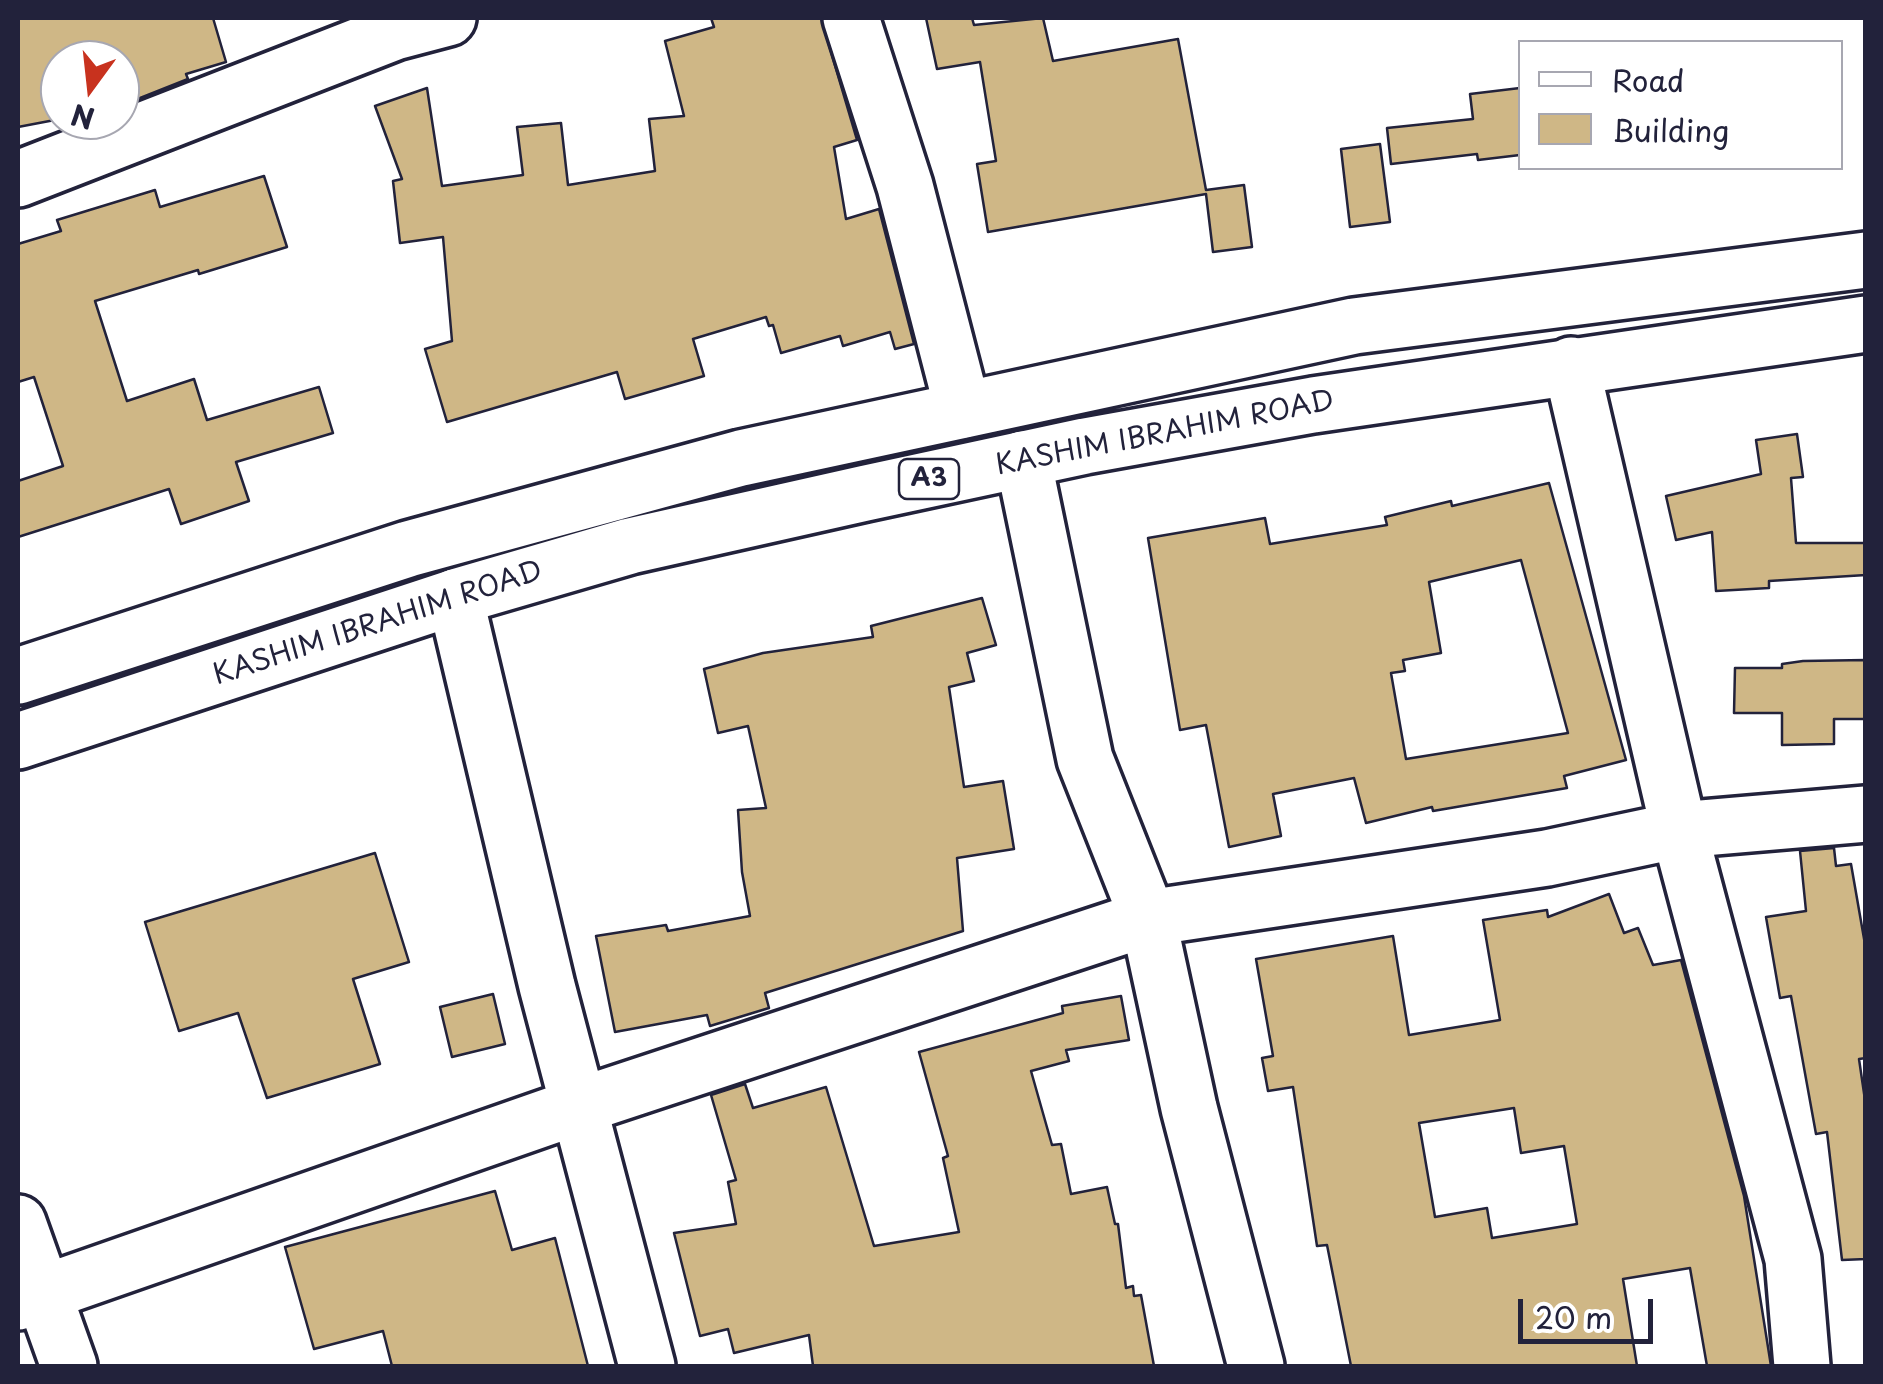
<!DOCTYPE html>
<html>
<head>
<meta charset="utf-8">
<style>
	body { margin:0 }
	#map { position:relative; width:1883px; height:1384px; overflow:hidden; background:#fff; font-family:"Playpen Sans",sans-serif }
	canvas { display:block }
	.frame { position:absolute; inset:0; border:20px solid #22223b; pointer-events:none }
	.legend { position:absolute; left:1518px; top:40px; width:325px; height:130px; box-sizing:border-box; background:#fff; border:2px solid #a7a7b1; margin:0; padding:12px 18px; list-style:none; font-size:30px; color:#22223b }
	.legend li { display:flex; align-items:center; gap:20px; height:50px }
	.legend b { width:50px; border:2px solid #a7a7b1 }
	.north { position:absolute; left:40px; top:40px; width:100px; height:100px; box-sizing:border-box; background:#fff; border:2px solid #a7a7b1; border-radius:50%; rotate:195deg; font-size:28px; font-weight:700; line-height:40px; text-align:center; color:#22223b }
	.north::after { content:''; display:block; margin:auto; width:35px; height:45px; background:#c8321e; clip-path:polygon(50% 0,100% 100%,50% 72%,0 100%) }
	.scale { position:absolute; left:1518px; top:1299px; width:135px; height:45px; box-sizing:border-box; border:5px solid #22223b; border-top:0; padding-left:12px; font-size:30px; line-height:35px; white-space:nowrap; color:#22223b; -webkit-text-stroke:8px #fff; paint-order:stroke }
</style>
</head>
<body>
<div id="map">
<canvas width="1883" height="1384"></canvas>
<div class="frame"></div>
<ul class="legend">
<li><b style="height:12px;background:#fff"></b>Road</li>
<li><b style="height:28px;background:#cfb786"></b>Building</li>
</ul>
<div class="north">N</div>
<div class="scale">20 m</div>
</div>
<script>
const ctx = document.querySelector('canvas').getContext('2d');
ctx.lineJoin = 'round';
function fillPath(path, color) {
  ctx.fillStyle = color;
  ctx.fill(path, 'evenodd');
}
function strokePath(path, color, width, dash) {
  ctx.strokeStyle = color;
  ctx.lineWidth = width;
  ctx.lineCap = dash ? 'butt' : 'round';
  ctx.setLineDash(dash || []);
  ctx.stroke(path);
}
function label(font, color, halo, rows, align = 'center') {
  ctx.font = font + ' "Playpen Sans",sans-serif';
  ctx.lineWidth = 8;
  ctx.setLineDash([]);
  ctx.textBaseline = 'middle';
  ctx.strokeStyle = halo;
  ctx.fillStyle = color;
  for (const [text, x, y, turn = 0] of rows) {
    ctx.save();
    ctx.translate(x, y);
    ctx.rotate((+turn || 0) * Math.PI / 180);
    ctx.textAlign = isNaN(turn) ? turn : align;
    if (halo) ctx.strokeText(text, 0, 0);
    ctx.fillText(text, 0, 0);
    ctx.restore();
  }
}
const building = new Path2D(`
	M18 18H213L226 62 186 74 188 79 120 106V60H60V119L18 127Z
	M711 18H821L857 140 834 147 846 219 879 209 914 344 895 349 890 332 843 346 840 336 781 353 773 325 769 326 766 317 693 339 704 376 625 399 617 372 447 422 425 349 452 341 443 237 400 243 393 181 402 179 375 106 427 88 442 186 523 175 517 127 561 123 568 185 655 171 649 119 684 116 665 41 714 27Z
	M926 18H972L974 25 1043 18 1053 61 1178 39 1206 190 1244 185 1252 247 1213 252 1206 194 988 232 977 164 996 161 980 62 937 69Z
	M1520 88V155L1478 160 1477 154 1391 164 1387 128 1473 119 1470 94Z
	M1380 144 1390 222 1350 227 1341 149Z
	M264 176 287 247 199 274 198 270 95 301 127 401 194 379 207 420 319 387 333 433 236 462 249 501 181 524 169 489 18 537V481L63 466 34 377 18 382V244L61 231 57 220 155 190 160 207Z
	M1797 434 1803 477 1791 478 1796 543H1866V575L1769 581V588L1716 591 1712 532 1676 540 1666 496 1761 474 1756 440Z
	M1549 483 1626 760 1564 776 1567 788 1433 811 1432 807 1366 823 1354 778 1273 794 1281 836 1229 847 1206 725 1180 730 1148 538 1265 518 1270 544 1387 525 1385 517 1451 501 1452 506ZM1521 560 1568 733 1406 759 1391 673 1405 671 1403 660 1441 653 1429 582Z
	M982 598 996 645 967 653 974 681 949 687 964 787 1003 781 1014 849 957 858 963 931 765 993 769 1008 710 1026 707 1015 615 1032 596 936 666 925 668 931 750 916 742 872 738 810 766 808 748 726 718 733 704 669 763 653 873 637 871 626Z
	M1866 660V719H1834V744L1782 745V713H1734L1735 668H1782V664L1803 661Z
	M1834 848 1836 866 1851 864 1866 950V1058L1859 1059 1865 1100 1866 1259 1842 1260 1827 1132 1816 1134 1791 996 1780 998 1766 917 1806 911 1800 851Z
	M375 853 409 962 353 979 380 1064 267 1098 238 1013 179 1031 145 922Z
	M1609 894 1624 933 1638 928 1653 965 1681 960 1744 1196 1771 1366H1707L1690 1268 1623 1279 1637 1366H1351L1327 1245 1317 1246 1293 1087 1268 1091 1262 1058 1273 1056 1256 959 1393 936 1409 1035 1500 1020 1483 920 1547 910 1548 917ZM1514 1108 1521 1153 1564 1146 1577 1224 1492 1238 1487 1208 1435 1217 1419 1123Z
	M493 994 505 1044 452 1057 440 1007Z
	M1121 996 1129 1040 1066 1050 1069 1061 1031 1071 1052 1145 1061 1144 1071 1194 1107 1187 1115 1224H1118L1126 1288 1133 1286 1134 1296 1141 1295 1154 1366H813L809 1335 734 1353 728 1329 700 1336 674 1233 736 1224 728 1182 736 1180 711 1095 745 1084 753 1108 826 1087 874 1246 959 1232 943 1158 948 1156 919 1052 1063 1013 1062 1006Z
	M495 1191 512 1250 555 1238 588 1366H392L383 1331 314 1349 285 1247Z`);
fillPath(building, '#cfb786');
strokePath(building, '#22223b', 2.5);
const minor = new Path2D(`
	M851 18 905 186 963 410
	M18 179 395 32 448 18
	M1571 365 1679 830 1793 1259 1802 1366
	M1023 459 1085 759 1148 918 1189 1108 1256 1366
	M455 597 547 986 647 1366
	M18 1223 69 1366
	M18 1302 579 1106 1148 918 1547 858 1679 830 1866 814`);
const highway = new Path2D(`
	M18 676 408 549 741 458 1354 326 1866 260
	M18 741 455 597 630 546 866 493 1085 446 1313 405 1866 324`);
strokePath(minor, '#22223b', 62);
strokePath(highway, '#22223b', 62);
strokePath(minor, '#fff', 55);
strokePath(highway, '#fff', 55);
for (const [x, y, w] of [
	[929,479,60]
]) {
  const box = new Path2D();
  box.roundRect(x - w / 2, y - 20, w, 40, 8);
  ctx.fillStyle = '#fff';
  ctx.fill(box);
  strokePath(box, '#22223b', 2.5);
}
label('bold 25px', '#22223b', null, [
	["A3",929,479]
]);
label('28px', '#22223b', '#fff', [
	["KASHIM IBRAHIM ROAD",1165,434,-11],
	["KASHIM IBRAHIM ROAD",378,624,-18]
]);
</script>
</body>
</html>
